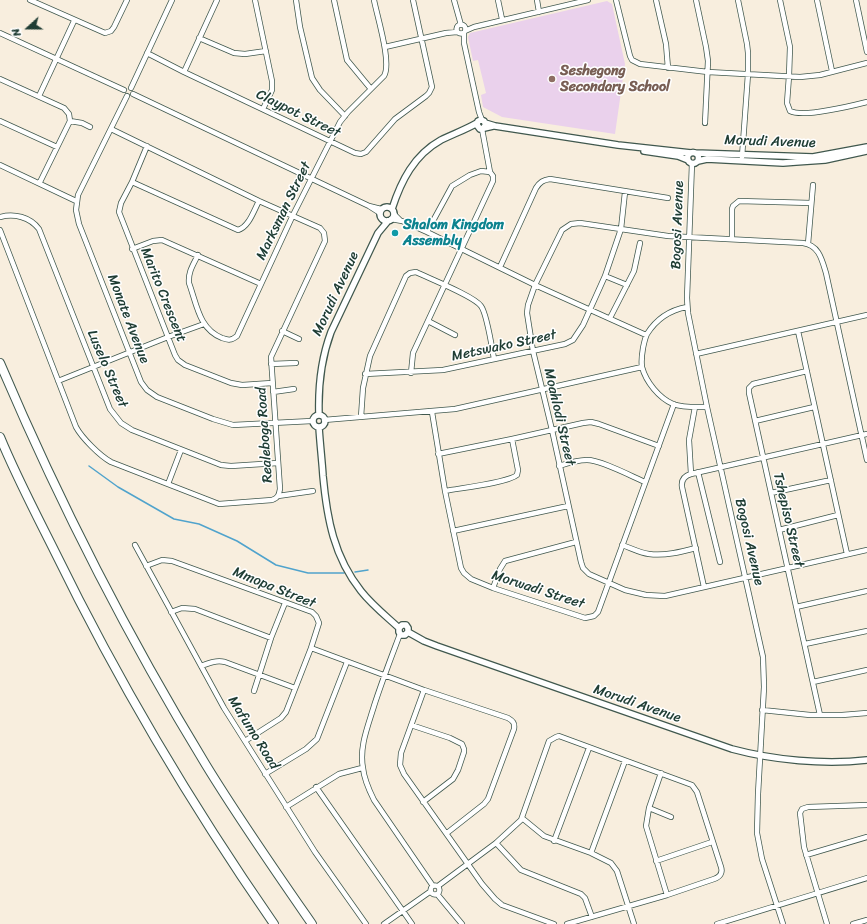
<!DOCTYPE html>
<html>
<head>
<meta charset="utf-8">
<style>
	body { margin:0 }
	#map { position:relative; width:867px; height:924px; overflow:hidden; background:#f8eede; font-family:Sriracha,sans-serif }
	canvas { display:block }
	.north { position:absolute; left:8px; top:8px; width:40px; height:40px; -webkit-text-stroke:3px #fff; paint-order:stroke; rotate:249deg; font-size:11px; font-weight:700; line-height:16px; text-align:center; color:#1f3d34 }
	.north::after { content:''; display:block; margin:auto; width:14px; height:18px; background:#1f3d34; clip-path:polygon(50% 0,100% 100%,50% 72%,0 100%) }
</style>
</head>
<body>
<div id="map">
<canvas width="867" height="924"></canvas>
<div class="north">N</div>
</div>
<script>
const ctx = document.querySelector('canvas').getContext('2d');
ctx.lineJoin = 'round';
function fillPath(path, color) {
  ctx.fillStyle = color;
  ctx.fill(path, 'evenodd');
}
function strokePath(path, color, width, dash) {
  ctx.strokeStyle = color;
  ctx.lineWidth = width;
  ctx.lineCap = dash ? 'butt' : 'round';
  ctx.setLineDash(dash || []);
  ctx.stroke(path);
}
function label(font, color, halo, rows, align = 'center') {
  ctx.font = font + ' Sriracha,sans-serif';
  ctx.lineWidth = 3;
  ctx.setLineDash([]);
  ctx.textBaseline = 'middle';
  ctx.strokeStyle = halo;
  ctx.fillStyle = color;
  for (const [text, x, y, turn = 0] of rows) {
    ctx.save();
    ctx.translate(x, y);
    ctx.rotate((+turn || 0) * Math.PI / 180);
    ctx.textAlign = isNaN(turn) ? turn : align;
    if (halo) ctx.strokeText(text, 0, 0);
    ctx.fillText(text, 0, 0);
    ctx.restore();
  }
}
fillPath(new Path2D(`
	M607 1 612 4 625 64 615 134 502 117 483 107 481 95 486 93 478 60 473 61 468 37 470 33Z`), '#ead1ec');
strokePath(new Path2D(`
	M89 466 118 487 174 519 199 524 237 541 276 565 308 573H344
	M355 572 368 570`), '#50a3cc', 1.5);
const minor = new Path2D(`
	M30 0 105 33 111 31 114 27 127 0
	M255 0 272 81V90L263 109
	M296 0 300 27 312 78 320 90 345 116
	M334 0 347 60 371 89
	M454 0 461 25
	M498 0 502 19
	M537 0 539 12
	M616 0 630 56 632 60 640 64 708 72 800 77 820 75 867 63
	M656 0 666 44 668 68
	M696 0 706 47 708 61 705 123
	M738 0 747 44 748 53V74L742 157
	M780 0 790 47 789 76 787 103 790 111C804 118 851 106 867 102
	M817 0 832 71
	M856 0 867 52
	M456.5 29a4.5 4.5 0 1 1 9 0a4.5 4.5 0 1 1-9 0Z
	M465 31 474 27 588 0
	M0 33 124 90
	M464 33V43L479 112 482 120
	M199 38 234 53 245 54 266 51
	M385 47 446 33 457 32
	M147 53 184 72 355 153 361 154 366 152 395 119 426 96 429 93 432 87 413 0
	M184 72 217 0
	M0 79 64 108 69 114 70 121 40 182
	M131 88 172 0
	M133 94 369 206 380 213
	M39 96 74 21
	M127 96 78 195 76 210 79 224 141 382 147 390 157 397 213 419 233 425 312 421
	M0 121 57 147
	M70 121 82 123 90 127
	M482 129 490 172
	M147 146 132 182 121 203 119 212 175 355 178 360 185 365 231 383 242 385 272 383
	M692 163 687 298 688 313 707 407 763 657 764 687 758 794 757 833 762 859 783 924
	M0 165 76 201
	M132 182 238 230C249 227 254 210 259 201
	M369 206 381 209
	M394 214 400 220
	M0 217C14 213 30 217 39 229L110 409 121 423 132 430 221 465 231 466 278 463
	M391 219 402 221 427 232 535 285 646 335
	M0 230 76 427C82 438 100 456 111 462L219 504 272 500C278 498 279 495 280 489L271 357 325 241 324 233 320 228 259 201 111 129
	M732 239V209L733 206 739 201 811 203
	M808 244 813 185
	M132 249 153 241 162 240 261 284
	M198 255C193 265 188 272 189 283 197 305 199 329 222 338 228 340 231 341 237 336L293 215 340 122 348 112 384 76C392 63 377 16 374 0
	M500 267 536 188C540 182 543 180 550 179L668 198
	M605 276 627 285
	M687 307C670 310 657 318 647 334 645 338 644 343 643 348 642 354 641 361 642 367 646 382 659 398 673 404 684 408 696 407 707 407
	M610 318 634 271 640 243
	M428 321 455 335
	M282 331 299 339
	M798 331 847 554
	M696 354 867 315
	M271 364 296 363
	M807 371 753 384 749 388V393L820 715
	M411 373 413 353 493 181V176L490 172 481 171 470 175 452 186 427 232
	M365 374 443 370 565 344 573 340 583 325 605 276 621 229 625 192
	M58 381 168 337 204 324
	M273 392 294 389
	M432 412 445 491 461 568 464 573 471 579 493 588 585 618 594 616 598 612 674 404
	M361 417 363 388 370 356 406 276 410 273 416 272C428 278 474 296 481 306 487 314 492 348 494 359
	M324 420 455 409 642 367
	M755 421 814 407
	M438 454 512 439 583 423 591 422 599 424 659 446
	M867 460 826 273C822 260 819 245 803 243L668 236 580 223 571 224 562 230 535 285 528 305 527 313 533 351 552 430 581 562 583 568 589 574 625 590 646 595 665 596 867 550
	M559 466C568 463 577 460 587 460 601 460 631 476 645 482
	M698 472 720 562
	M691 474 689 440 695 407
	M168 484 181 450
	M445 491C460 488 507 483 517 475L518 470 512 439
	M771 493 831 480
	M278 496 313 491
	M779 530 838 515
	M453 531 568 506
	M135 545 224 708 315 852 366 924
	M622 545C631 548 640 553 649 554 665 556 681 552 696 548
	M146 566 162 560 172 561 312 612 316 616 319 623 311 648 286 712 281 718 245 741
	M704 587 682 487C681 480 684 476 691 474L867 434
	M493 588 500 569 505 561 576 542
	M796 607 867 591
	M171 612 182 608 195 609 271 638
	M400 634C391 658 382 681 374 706 368 726 359 747 363 768 364 779 369 790 374 800L433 886
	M805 644 867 631
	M311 648 424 690 508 718C513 721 515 723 514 729L488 799 484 804 447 833
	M201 666C209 663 216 660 225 662L295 688
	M813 682 867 670
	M424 690 401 753 400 765 404 774 482 884 495 899 502 905 554 924
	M254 691 271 638 285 603
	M762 710 810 715H842L867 713
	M411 725 450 738 462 744 464 749V752L458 770 453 779 423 802
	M661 773 649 808 646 826 667 895
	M265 774 306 749 317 739 347 662
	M316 787 412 924
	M286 807 339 774 362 768
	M649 808 671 817
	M522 818 544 836 591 853 611 863 617 871 634 924
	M554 841 589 748
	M496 843 521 870 581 894 585 898 592 917
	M591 853 625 761
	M806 855 867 837
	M656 861 712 842
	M430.5 890a4.5 4.5 0 1 1 9 0a4.5 4.5 0 1 1-9 0Z
	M438 886 496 843 521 820 549 741 556 737 559 736 692 785 697 792 721 867C723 873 720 877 714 879L667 895 567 924
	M437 894 462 924
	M384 924 431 891
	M717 924 867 878
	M827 924 804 847 800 813 802 809 808 807 867 805
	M853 924 867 920`);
const tertiary = new Path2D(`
	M485 123 495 126 618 145 691 153
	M484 127 486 125 484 121 481 120 478 121 477 125 480 129 493 126
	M644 151 678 156 688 160
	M687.5 158a5.5 5.5 0 1 1 11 0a5.5 5.5 0 1 1-11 0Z
	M695 153 813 157 867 147
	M698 161 707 159 783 163 796 162 825 160 867 151
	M380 214a7 7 0 1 1 14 0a7 7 0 1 1-14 0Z
	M392 209C401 181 414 155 441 140 453 134 465 130 477 123
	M313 421a6 6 0 1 1 12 0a6 6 0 1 1-12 0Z
	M319 415C318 386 321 359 331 332L378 233 388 221
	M319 427C320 444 322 460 323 476 327 519 334 557 361 591 372 605 386 616 399 628
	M408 632 405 635H401L399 632V628L402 625H406L408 628V632L424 641 437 646 732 749C773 760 824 765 867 760`);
const motorway = new Path2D(`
	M0 363C59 502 128 637 206 765 239 819 276 872 312 924
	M0 437C16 476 36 514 55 552 118 681 192 806 274 924`);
strokePath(minor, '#40584e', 6);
strokePath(tertiary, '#40584e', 8);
strokePath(motorway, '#40584e', 10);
strokePath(minor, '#fff', 4.5);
strokePath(tertiary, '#fff', 5.5);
strokePath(motorway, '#fff', 8);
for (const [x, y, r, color] of [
	[552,79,4,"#8d6e63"],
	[395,233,4,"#0f9aa8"]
]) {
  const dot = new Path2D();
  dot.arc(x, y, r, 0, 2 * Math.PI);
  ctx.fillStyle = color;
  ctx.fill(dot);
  strokePath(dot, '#fff', 1.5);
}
label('bold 14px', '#785e54', '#fff', [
	["Seshegong",560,71],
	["Secondary School",560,87]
], 'left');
label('14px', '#1f3d34', '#fff', [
	["Claypot Street",298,114,26],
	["Morudi Avenue",770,142,2],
	["Marksman Street",284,211,-64],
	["Bogosi Avenue",678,225,-88],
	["Morudi Avenue",336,294,-65],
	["Marito Crescent",163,295,68],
	["Monate Avenue",128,319,69],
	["Metswako Street",504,346,-12],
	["Luselo Street",107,369,67],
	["Moahlodi Street",559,417,77],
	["Realeboga Road",265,435,-94],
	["Tshepiso Street",788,520,77],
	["Bogosi Avenue",749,542,77],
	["Mmopa Street",274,588,22],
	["Morwadi Street",538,590,18],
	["Morudi Avenue",637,704,19],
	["Mafumo Road",253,733,58]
]);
label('bold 14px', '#0d838f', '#fff', [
	["Shalom Kingdom",403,225],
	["Assembly",403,241]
], 'left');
</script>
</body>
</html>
